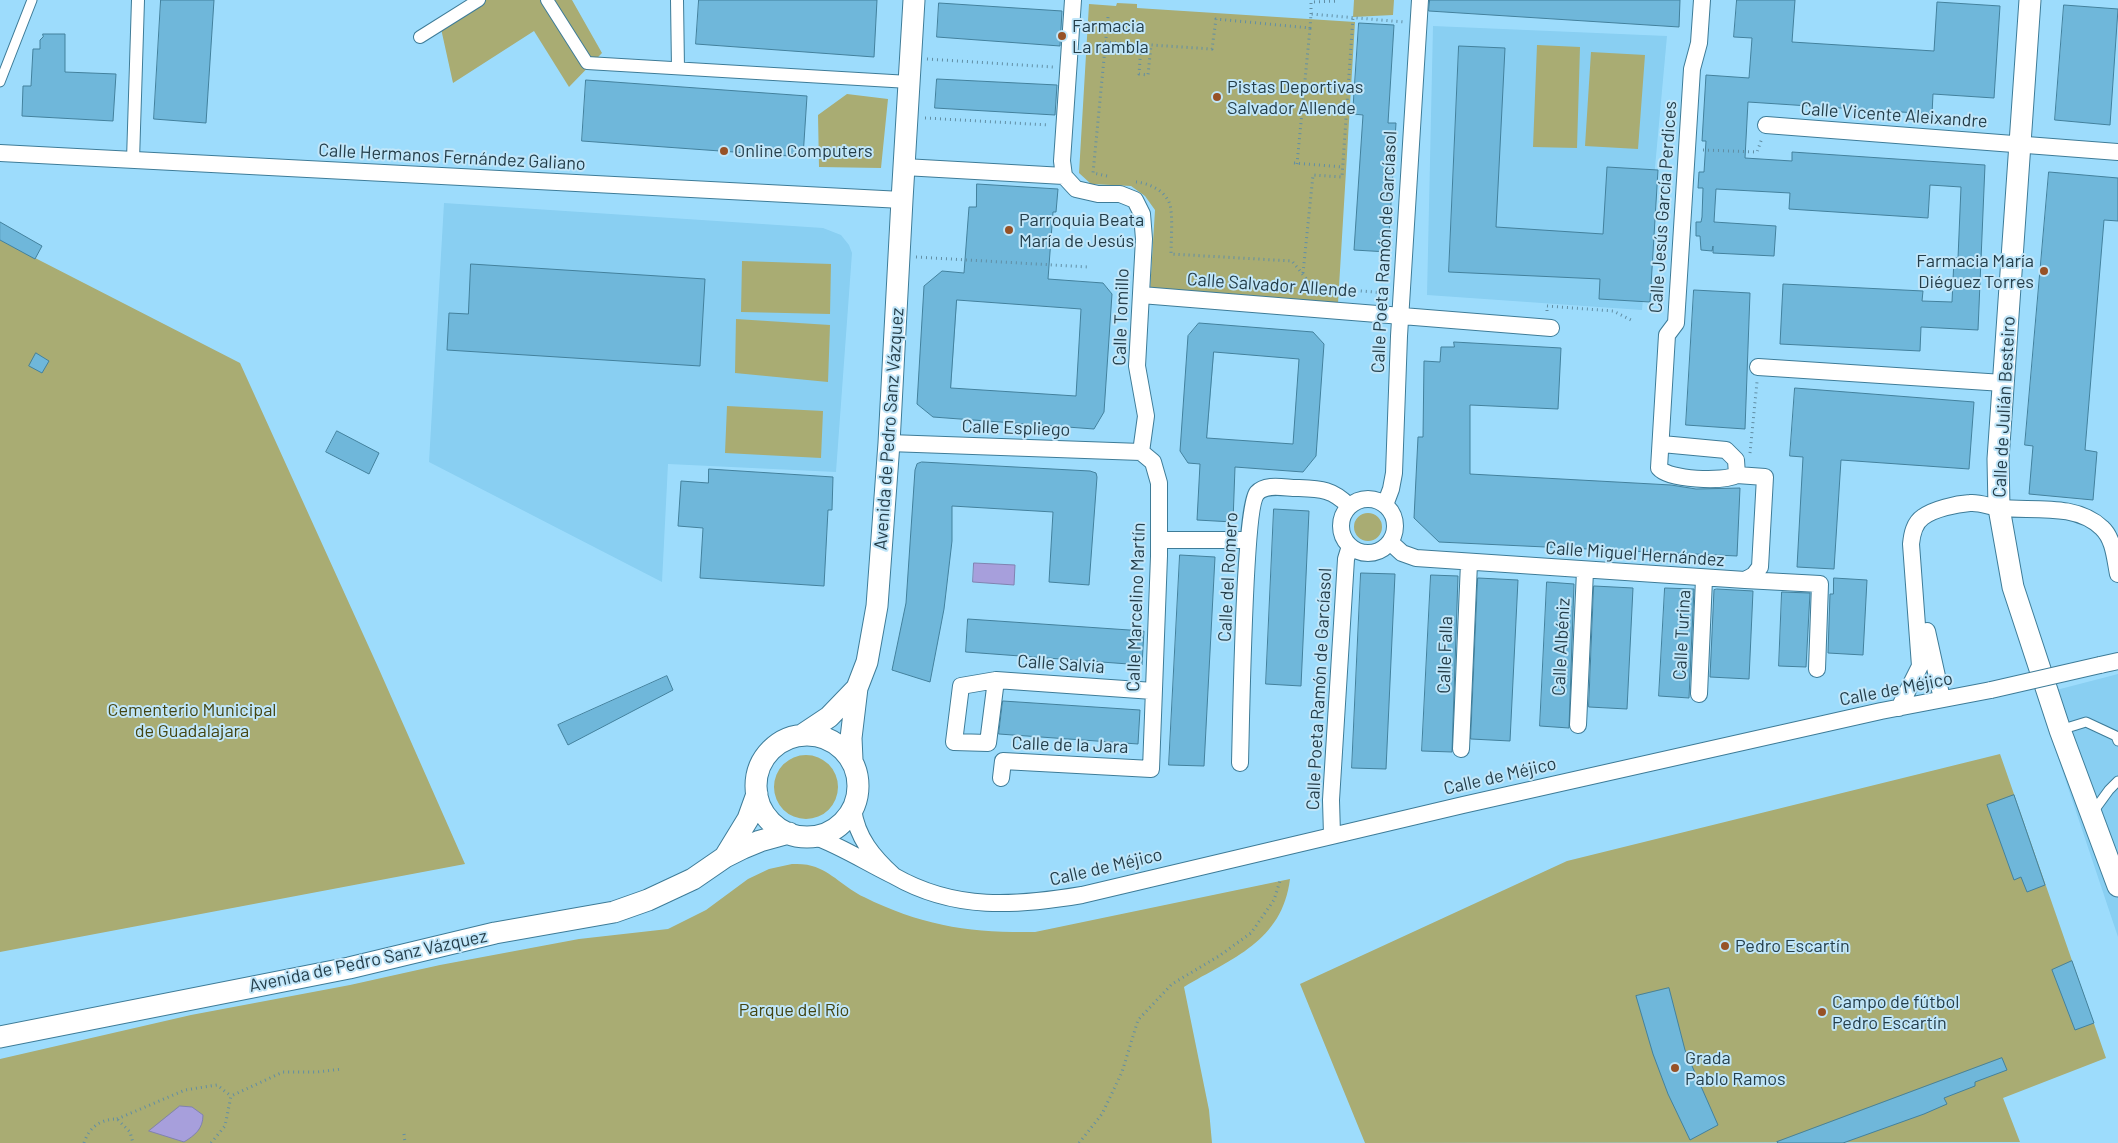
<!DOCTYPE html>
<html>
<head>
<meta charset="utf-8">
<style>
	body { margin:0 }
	canvas { display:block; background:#9ddcfc }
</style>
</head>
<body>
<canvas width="2118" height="1143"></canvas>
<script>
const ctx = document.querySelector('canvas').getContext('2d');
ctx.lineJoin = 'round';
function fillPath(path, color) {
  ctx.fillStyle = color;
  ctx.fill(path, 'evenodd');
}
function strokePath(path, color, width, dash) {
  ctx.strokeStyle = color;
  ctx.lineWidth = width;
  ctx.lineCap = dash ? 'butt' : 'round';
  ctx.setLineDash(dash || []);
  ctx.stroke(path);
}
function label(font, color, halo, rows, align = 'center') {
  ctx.font = font + ' Barlow,sans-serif';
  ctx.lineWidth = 4;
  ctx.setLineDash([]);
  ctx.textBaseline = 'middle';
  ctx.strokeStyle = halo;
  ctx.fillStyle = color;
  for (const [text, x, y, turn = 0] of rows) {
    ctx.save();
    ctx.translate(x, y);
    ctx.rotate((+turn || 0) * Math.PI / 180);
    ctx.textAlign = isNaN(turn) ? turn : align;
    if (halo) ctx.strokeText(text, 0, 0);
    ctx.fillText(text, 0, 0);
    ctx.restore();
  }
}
fillPath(new Path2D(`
	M1433 26 1667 36 1642 310 1427 295Z
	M444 203 823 228 841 235 849 245 852 253 836 472 668 464 662 582 429 462Z
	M2118 674V937L2037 695Z`), '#89cff2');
fillPath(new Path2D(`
	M476 0H572L602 53 569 87 534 31 453 83 440 24Z
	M1354 0H1394L1393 15 1353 17Z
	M1117 3 1137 4V8L1355 22 1338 303 1150 291 1155 210 1145 196 1131 186 1091 184 1079 173 1089 4 1116 6Z
	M1537 45 1580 47 1577 148 1533 147Z
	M1591 52 1645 55 1638 149 1585 146Z
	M847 94 888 99 881 168 819 167 818 115Z
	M0 240 240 363 378 667 465 864 0 952Z
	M742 261 831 264 830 314 741 312Z
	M736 319 830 325 828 382 735 373Z
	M727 406 823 411 821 458 725 453Z
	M1354 527a14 14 0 1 1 28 0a14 14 0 1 1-28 0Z
	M2000 754 2106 1058 2003 1098 2020 1142 1365 1143 1300 984 1567 861Z
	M774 787a32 32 0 1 1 64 0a32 32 0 1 1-64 0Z
	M792 864C798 864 806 864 812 866 831 871 846 889 864 897 922 926 971 933 1035 932L1290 879C1282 942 1232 958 1184 987L1209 1110 1212 1143H0V1059L191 1015 350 985 440 965 579 939 668 929 706 910 748 879 769 869Z`), '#a9ac73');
const water = new Path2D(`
	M974 563 1015 565 1014 585 973 582Z
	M180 1106 192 1107 203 1115C203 1129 195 1135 184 1142L149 1131Z`);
fillPath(water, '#a79fdc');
strokePath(water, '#8082b0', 1);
const building = new Path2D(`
	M161 0H214L206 123 154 119Z
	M699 0H877L874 57 696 44Z
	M1430 0H1680L1679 27 1429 11Z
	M1737 0H1795L1792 42 1934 51 1937 2 2000 6 1994 98 1933 94 1932 114 1748 102 1745 158 1792 161V152L1985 165 1978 330 1921 327 1920 351 1780 344 1783 284 1923 291 1922 301 1952 302 1954 258H1958L1961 187 1930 185 1928 218 1789 209 1790 193 1716 189 1714 222 1776 226 1774 256 1713 253V246L1712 251 1701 250 1700 236H1696V222H1701L1702 217 1703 188H1698L1699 172H1704L1706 141H1702L1706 75 1749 78 1752 38 1734 37Z
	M939 3 1062 11 1060 46 937 37Z
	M2064 5 2118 9 2110 125 2055 120Z
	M1359 23 1394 25 1388 123H1396L1388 252 1354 250 1363 115 1353 114Z
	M43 34H65V72L116 74 113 121 22 116 23 86H31L33 49H40V40L43 37Z
	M1459 46 1505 48 1496 227 1603 234 1607 167 1658 170 1650 302 1599 299 1600 279 1449 272Z
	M937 79 1057 85 1055 115 935 108Z
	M586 80 807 96 803 157 582 141Z
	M2049 172 2118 178V221L2104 220 2085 450 2097 452 2093 500 2029 494 2033 446 2025 445Z
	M977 184 1058 189 1056 212H1053L1048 279 1103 283 1112 294 1104 412 1094 429 933 417 917 404 924 286 942 271 964 273 969 207H976ZM957 300 1081 309 1076 396 951 388Z
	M0 222 42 246 35 259 0 240Z
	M471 264 705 279 700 366 447 350 449 313 468 314Z
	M1694 290 1750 293 1745 429 1686 425Z
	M1199 323 1313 332 1324 344 1316 456 1303 472 1235 467 1233 522 1197 520 1200 464 1188 463 1180 451 1188 336ZM1214 352 1299 359 1293 444 1207 438Z
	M1454 342 1561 348 1558 409 1470 405V474L1671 485 1696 489 1740 488 1737 556 1439 542 1414 518 1418 437H1423L1424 361 1440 362 1441 347H1454Z
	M36 353 49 361 42 373 29 366Z
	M1795 388 1974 402 1969 469 1841 460 1834 569 1797 567 1803 457 1790 456Z
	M337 431 379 453 369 474 326 452Z
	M922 462 1090 471 1096 473 1097 477 1089 585 1049 582 1053 512 952 506V541L944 609 930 682 892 670 906 603 915 470 917 464Z
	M709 469 833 477 832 510H828L824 586 700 578 703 528 678 526 681 481 708 483Z
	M1274 509 1309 511 1301 686 1266 684Z
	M1180 555 1215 557 1204 766 1169 765Z
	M1361 573 1395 574 1386 769 1352 768Z
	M1431 575 1458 576 1452 752 1422 751Z
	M1478 578 1518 580 1510 741 1471 739Z
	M1834 578 1867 580 1863 655 1828 653 1830 594H1833Z
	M1547 582 1574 584 1569 728 1540 726Z
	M1594 586 1633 588 1627 709 1589 707Z
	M1665 588 1694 589 1689 698 1659 696Z
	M1717 589 1753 591 1749 679 1710 677 1714 590Z
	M1782 592 1810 593 1806 667 1779 666Z
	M968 619 1144 631 1142 665 966 652Z
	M667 676 673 690 568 745 558 725Z
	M1003 701 1140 710 1138 744 999 734Z
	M2014 795 2045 885 2027 892 2021 877 2014 880 1987 805Z
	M2072 961 2094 1023 2075 1030 2052 970Z
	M1669 988 1685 1050 1718 1125 1690 1140 1668 1094 1653 1054 1636 996Z
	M2002 1058 2007 1070 1975 1082V1086L1944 1098 1947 1104 1924 1114 1843 1143H1778L1777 1142Z`);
fillPath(building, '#6fb7da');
strokePath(building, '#43819d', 1);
const service = new Path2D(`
	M0 82 32 0
	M2060 730 2086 722 2116 736 2118 741
	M2093 812 2109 790 2118 781`);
const pedestrian = new Path2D(`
	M547 0 587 63 909 82
	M677 0 678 68
	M420 37 479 0
	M133 160 138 0`);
const minor = new Path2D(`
	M1073 0 1062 161 1064 176 1076 189 1098 194H1120L1135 200 1142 214 1144 239 1137 366 1146 416 1141 452
	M1766 125 2118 152
	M0 153 902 200
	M904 167 1064 176
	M1141 295 1551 328
	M1758 367 2003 383
	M889 443 1141 452
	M1662 444 1726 450 1736 460 1737 475C1723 482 1669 480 1659 468L1667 335 1676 323 1692 69 1699 43 1702 0
	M1341 526a27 27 0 1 1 54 0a27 27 0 1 1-54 0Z
	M1385 505 1391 489 1394 473 1399 336 1420 0
	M1159 540H1248
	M1390 542 1402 553 1416 558 1745 580 1754 575 1760 567 1765 477 1737 475
	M1745 580 1820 584 1817 669
	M1927 631 1942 699
	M2100 665 2118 661
	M996 680 961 686 954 742 988 743 996 680 1153 691
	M1699 694 1704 579
	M1899 708 1920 666 1911 544C1912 534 1914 523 1923 517 1934 509 1956 504 1970 503 1980 502 1990 507 2000 508 2034 511 2076 503 2102 528 2114 539 2115 560 2118 574
	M1578 725 1585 571
	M1461 749 1469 563
	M1240 763C1241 728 1244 508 1257 493 1266 483 1285 488 1297 488 1321 489 1332 489 1349 506
	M1001 778 1003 761 1151 769 1159 556V483L1153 462 1141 452
	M1332 835 1331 800 1346 559 1350 546
	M813 836C841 846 867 863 894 876 873 857 857 838 853 809
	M894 876C955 911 1016 906 1082 895L1463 805 1881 711 1991 690`);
const tertiary = new Path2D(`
	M2030 0 1998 459 1999 508 2013 587 2060 730 2118 886
	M756 786a51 51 0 1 1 102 0a51 51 0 1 1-102 0Z
	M802 735 829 717 857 688
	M852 760 851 738 857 688 867 662 877 606 889 443 902 200 914 0
	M726 855 748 819 757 794
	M0 1037 349 968 495 933 614 912 648 900 693 879 725 857 743 848 760 841 789 833`);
strokePath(service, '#3e7c98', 11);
strokePath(pedestrian, '#3e7c98', 14);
strokePath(minor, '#3e7c98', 18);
strokePath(tertiary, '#3e7c98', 23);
strokePath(new Path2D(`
	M1311 14V2L1339 1
	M1105 42 1141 45 1139 74 1148 75 1151 45 1212 49 1216 19 1310 28 1311 14 1404 22
	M927 59 1053 67
	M925 118 1049 125
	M1703 150 1757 152 1762 138
	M1294 163 1343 167
	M1297 164 1310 28
	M1107 176 1093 173 1108 17
	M1136 182C1149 183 1166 191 1170 205 1173 216 1171 242 1171 254L1292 261 1313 287 1386 293
	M916 257 1088 267
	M1303 273 1313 175 1342 177 1353 17
	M1547 311V306L1613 311 1631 320
	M1750 453 1757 382
	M117 1119 185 1090 217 1085 231 1096
	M404 1134 405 1143
	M84 1143C89 1127 101 1119 117 1119L130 1132 133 1143
	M211 1143 225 1126 231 1096 283 1072H317L342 1069
	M1079 1143 1102 1114 1122 1072 1138 1020 1172 984 1219 956 1251 933 1274 900 1280 881`), '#618ea4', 3, [1, 4]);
strokePath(service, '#fff', 9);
strokePath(pedestrian, '#fff', 12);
strokePath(minor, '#fff', 16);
strokePath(tertiary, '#fff', 21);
const minorBridge = new Path2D(`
	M1991 690 2100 665`);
strokePath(minorBridge, '#3e7c98', 18, []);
strokePath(minorBridge, '#fff', 16);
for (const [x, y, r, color] of [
	[1062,36,5,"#975227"],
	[1217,97,5,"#975227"],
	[724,151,5,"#975227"],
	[1009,230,5,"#975227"],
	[2044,271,5,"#975227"],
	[1725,946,5,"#975227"],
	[1822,1012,5,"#975227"],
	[1675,1068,5,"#975227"]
]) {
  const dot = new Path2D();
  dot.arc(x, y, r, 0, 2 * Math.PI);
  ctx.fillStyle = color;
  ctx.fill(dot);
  strokePath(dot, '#c1e6f9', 2);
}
label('18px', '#243e4a', '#c1e6f9', [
	["Farmacia",1072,26],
	["La rambla",1072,47],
	["Pistas Deportivas",1227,87],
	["Salvador Allende",1227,108],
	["Online Computers",734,151],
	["Parroquia Beata",1019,220],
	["María de Jesús",1019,241],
	["Farmacia María",2034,261,"right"],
	["Diéguez Torres",2034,282,"right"],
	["Pedro Escartín",1735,946],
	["Campo de fútbol",1832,1002],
	["Pedro Escartín",1832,1023],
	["Grada",1685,1058],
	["Pablo Ramos",1685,1079]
], 'left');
label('18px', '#243e4a', '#c1e6f9', [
	["Calle Vicente Aleixandre",1894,115,4],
	["Calle Hermanos Fernández Galiano",452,157,3],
	["Calle Jesús García Perdices",1663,207,-86],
	["Calle Poeta Ramón de Garcíasol",1384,252,-87],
	["Calle Salvador Allende",1272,285,4],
	["Calle Tomillo",1121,317,-88],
	["Calle de Julián Besteiro",2004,407,-87],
	["Calle Espliego",1016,428,2],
	["Avenida de Pedro Sanz Vázquez",889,429,-86],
	["Calle Miguel Hernández",1635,554,4],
	["Calle del Romero",1228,577,-87],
	["Calle Marcelino Martín",1136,607,-88],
	["Calle Turina",1682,635,-87],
	["Calle Albéniz",1561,647,-87],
	["Calle Falla",1445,655,-88],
	["Calle Salvia",1061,664,4],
	["Calle Poeta Ramón de Garcíasol",1319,689,-87],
	["Calle de Méjico",1896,689,-11],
	["Calle de la Jara",1070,745,2],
	["Calle de Méjico",1500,776,-13],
	["Calle de Méjico",1106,867,-13],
	["Avenida de Pedro Sanz Vázquez",368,961,-12]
]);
label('18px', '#434411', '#c1e6f9', [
	["Cementerio Municipal",192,710],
	["de Guadalajara",192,731],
	["Parque del Río",794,1010]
]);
</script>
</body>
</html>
